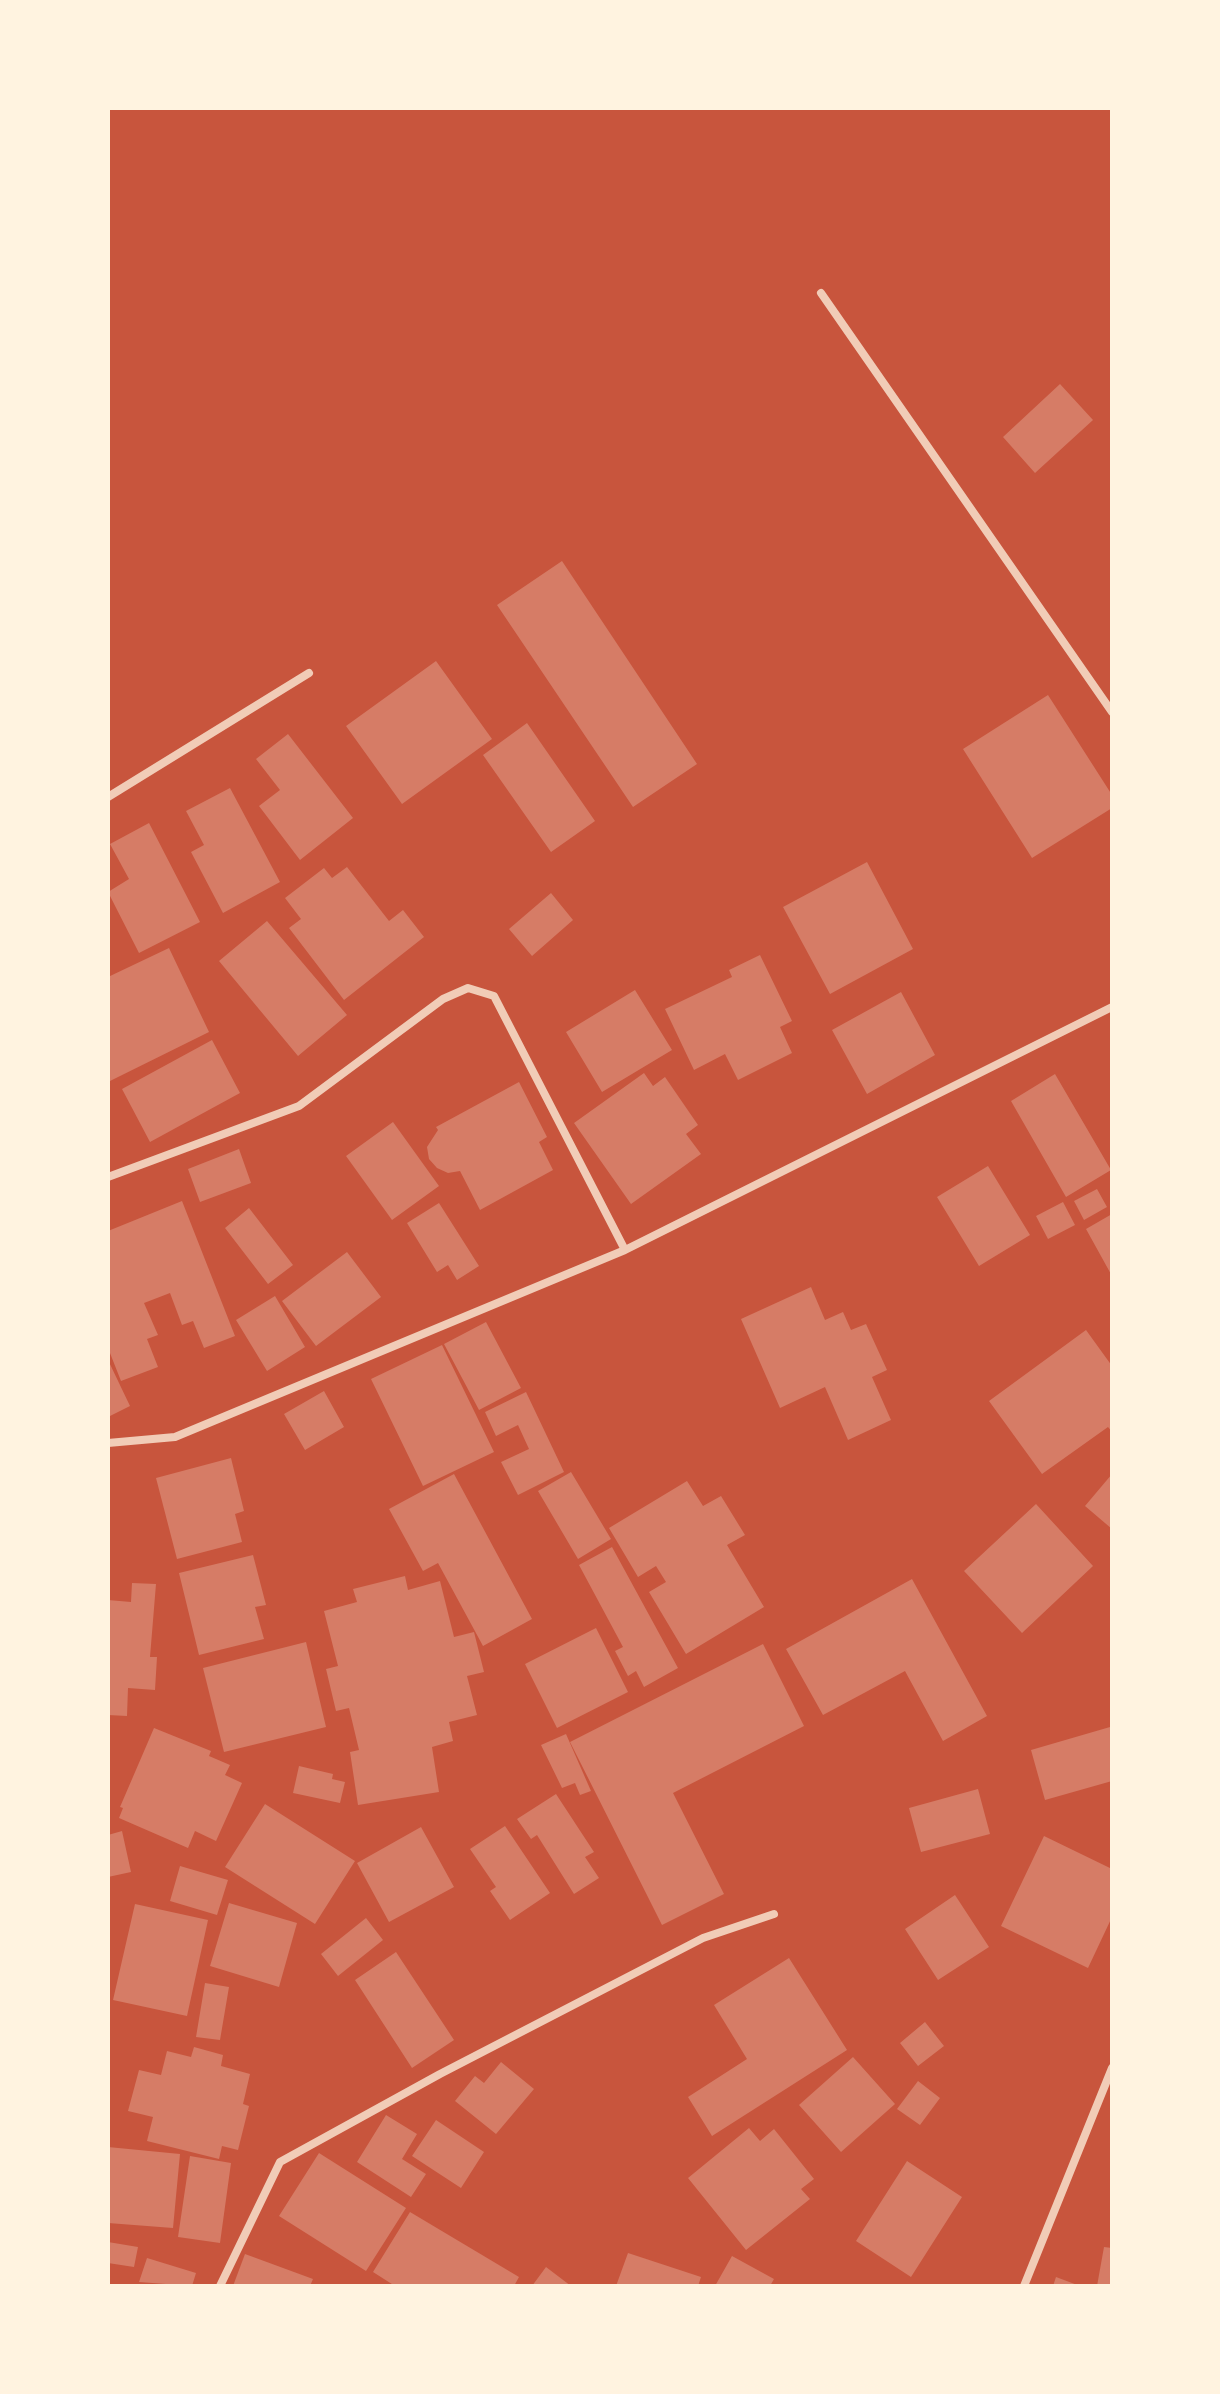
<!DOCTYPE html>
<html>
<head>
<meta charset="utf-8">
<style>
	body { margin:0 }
	#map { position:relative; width:1220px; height:2394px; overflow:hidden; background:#c8553d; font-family:Karla,sans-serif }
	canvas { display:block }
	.frame { position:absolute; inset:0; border:110px solid #fff3e0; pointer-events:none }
</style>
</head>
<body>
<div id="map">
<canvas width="1220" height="2394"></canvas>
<div class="frame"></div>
</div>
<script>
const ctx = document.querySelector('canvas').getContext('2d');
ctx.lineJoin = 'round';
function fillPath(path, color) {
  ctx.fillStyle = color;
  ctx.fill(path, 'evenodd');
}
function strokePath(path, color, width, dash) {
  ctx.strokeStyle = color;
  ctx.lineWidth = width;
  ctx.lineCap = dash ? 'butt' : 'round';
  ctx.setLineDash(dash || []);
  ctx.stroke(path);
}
fillPath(new Path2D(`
	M1060 384 1093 420 1035 473 1003 437Z
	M562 561 697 764 633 807 497 605Z
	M436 661 492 739 402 804 346 726Z
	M1048 695 1112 795V808L1032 858 963 749Z
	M527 723 595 821 551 852 483 755Z
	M288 734 353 818 300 860 259 806 280 790 256 759Z
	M230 788 280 882 223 913 191 852 204 845 186 811Z
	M149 823 200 922 139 953 108 892 129 879 110 844Z
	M867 862 913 949 830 994 783 907Z
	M347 867 389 921 403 910 424 937 344 1000 289 928 301 919 285 898 324 868 332 878Z
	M551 893 573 920 532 956 509 929Z
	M267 921 347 1015 298 1056 219 961Z
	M169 948 209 1032 110 1081 108 977Z
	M760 955 792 1021 780 1027 792 1053 738 1080 725 1054 694 1070 665 1009 732 977 729 970Z
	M635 990 672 1050 602 1092 566 1032Z
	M901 992 935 1055 867 1094 832 1030Z
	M212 1040 240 1093 150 1142 122 1089Z
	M644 1073 653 1086 665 1077 698 1125 686 1134 701 1154 631 1204 574 1123Z
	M1055 1074 1111 1170 1066 1197 1011 1101Z
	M519 1082 547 1137 539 1142 553 1170 480 1210 460 1171 448 1173 437 1168 429 1159 427 1147 438 1130 436 1127Z
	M393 1122 439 1186 392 1220 346 1156Z
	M239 1149 251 1183 200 1202 188 1169Z
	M988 1166 1030 1235 979 1266 937 1197Z
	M1097 1189 1107 1207 1084 1220 1074 1201Z
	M182 1201 235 1336 204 1348 193 1321 182 1325 170 1293 144 1303 158 1335 147 1339 158 1367 121 1381 108 1348V1231Z
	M1063 1202 1075 1225 1048 1239 1036 1216Z
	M439 1203 479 1266 457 1280 448 1265 437 1272 407 1223Z
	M249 1208 293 1265 268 1284 225 1228Z
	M1112 1214V1276L1086 1229Z
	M347 1252 381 1297 316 1346 282 1301Z
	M811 1287 825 1320 843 1312 851 1330 866 1324 887 1370 872 1377 891 1420 848 1440 825 1387 780 1408 741 1319Z
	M275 1296 305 1347 267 1371 236 1320Z
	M486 1322 521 1388 479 1410 444 1344Z
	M1086 1330 1112 1366V1432L1108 1427 1042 1474 989 1401Z
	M442 1345 494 1452 423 1486 371 1379Z
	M108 1360 130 1406 108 1417Z
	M324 1391 344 1427 305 1450 284 1414Z
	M526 1392 564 1472 518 1495 501 1462 529 1449 518 1425 496 1436 485 1412Z
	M231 1458 244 1511 235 1514 242 1542 177 1559 156 1478Z
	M571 1472 611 1539 578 1559 538 1491Z
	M454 1474 532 1619 483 1646 438 1563 423 1571 389 1509Z
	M1112 1474V1529L1085 1506Z
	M687 1481 703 1506 721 1496 745 1535 727 1545 764 1607 686 1654 649 1592 666 1582 656 1566 638 1577 609 1528Z
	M1036 1504 1093 1566 1022 1633 964 1571Z
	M612 1547 678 1668 644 1687 636 1671 628 1676 615 1651 623 1647 579 1565Z
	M253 1555 266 1605 255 1607 264 1639 199 1655 179 1573Z
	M405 1576 408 1590 440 1581 454 1637 474 1632 484 1672 467 1676 477 1715 449 1722 453 1741 432 1747 439 1792 358 1805 350 1752 359 1750 349 1708 336 1711 326 1669 338 1666 324 1611 357 1602 353 1589Z
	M912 1579 987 1716 943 1741 905 1671 823 1715 786 1649Z
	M132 1583 156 1584 150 1657H157L155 1690 128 1688 127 1716 108 1715V1600L131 1602Z
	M596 1628 628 1692 557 1728 525 1664Z
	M306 1642 326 1727 224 1752 203 1668Z
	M763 1644 804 1726 673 1793 724 1894 662 1925 570 1742Z
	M1110 1727 1112 1781 1045 1800 1031 1750Z
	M154 1728 211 1751 209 1756 230 1765 225 1775 242 1783 216 1841 195 1831 188 1848 119 1818 123 1808 120 1807Z
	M566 1734 591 1791 580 1795 575 1783 562 1788 541 1745Z
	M299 1766 333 1774 332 1779 345 1782 340 1803 293 1793Z
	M978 1789 990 1834 921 1852 909 1808Z
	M556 1794 594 1852 585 1857 599 1878 574 1894 537 1835 531 1839 517 1819Z
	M265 1804 355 1861 315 1924 225 1867Z
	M505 1826 550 1893 510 1920 490 1891 496 1887 470 1849Z
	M421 1827 454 1887 389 1922 357 1863Z
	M122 1831 131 1872 108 1877V1835Z
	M1044 1836 1112 1869V1917L1088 1968 1001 1926Z
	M180 1866 228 1880 217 1915 170 1901Z
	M955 1895 989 1947 938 1980 905 1929Z
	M229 1903 297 1923 279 1987 210 1966Z
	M135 1904 208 1920 187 2016 113 2000Z
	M366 1918 383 1940 338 1976 321 1954Z
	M396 1952 454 2040 412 2068 355 1980Z
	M789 1958 847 2050 712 2136 688 2097 747 2059 714 2005Z
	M205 1983 229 1987 220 2040 196 2037Z
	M925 2022 944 2046 918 2066 900 2043Z
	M194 2047 223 2055 221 2066 250 2074 243 2104 249 2106 238 2150 222 2146 219 2159 147 2141 153 2117 128 2111 139 2070 161 2075 167 2051 191 2057Z
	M853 2057 895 2104 841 2152 799 2105Z
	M501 2062 534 2089 496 2134 455 2101 475 2076 484 2083Z
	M918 2081 940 2098 920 2125 897 2109Z
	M386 2115 417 2134 402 2159 426 2174 411 2197 357 2162Z
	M436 2120 484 2152 461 2188 412 2156Z
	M749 2128 760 2141 774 2129 814 2179 801 2189 810 2199 746 2250 688 2178Z
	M108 2147 180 2154 173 2228 108 2223Z
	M319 2153 406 2208 366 2271 279 2216Z
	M190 2156 231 2163 220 2243 178 2237Z
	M907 2161 962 2197 911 2277 856 2241Z
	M410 2212 519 2277 514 2286H395L373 2272Z
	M108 2242 138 2247 134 2267 108 2263Z
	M1104 2247 1112 2248V2286H1097Z
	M628 2253 701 2277 698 2286H616Z
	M245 2254 313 2279 310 2286H233Z
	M732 2256 774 2279 770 2286H715Z
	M147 2258 196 2273 192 2286 139 2282Z
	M546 2267 571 2286H532Z
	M1056 2277 1080 2286H1053Z`), '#d67c66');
strokePath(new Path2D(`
	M821 293 1112 712
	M108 797 309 673
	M108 1177 299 1106 443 999 468 988 494 996 625 1250
	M108 1443 175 1437 625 1250 1112 1007
	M220 2286 280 2162 440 2074 703 1938 774 1914
	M1024 2286 1112 2068`), '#f1ccb7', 8);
</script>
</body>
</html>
